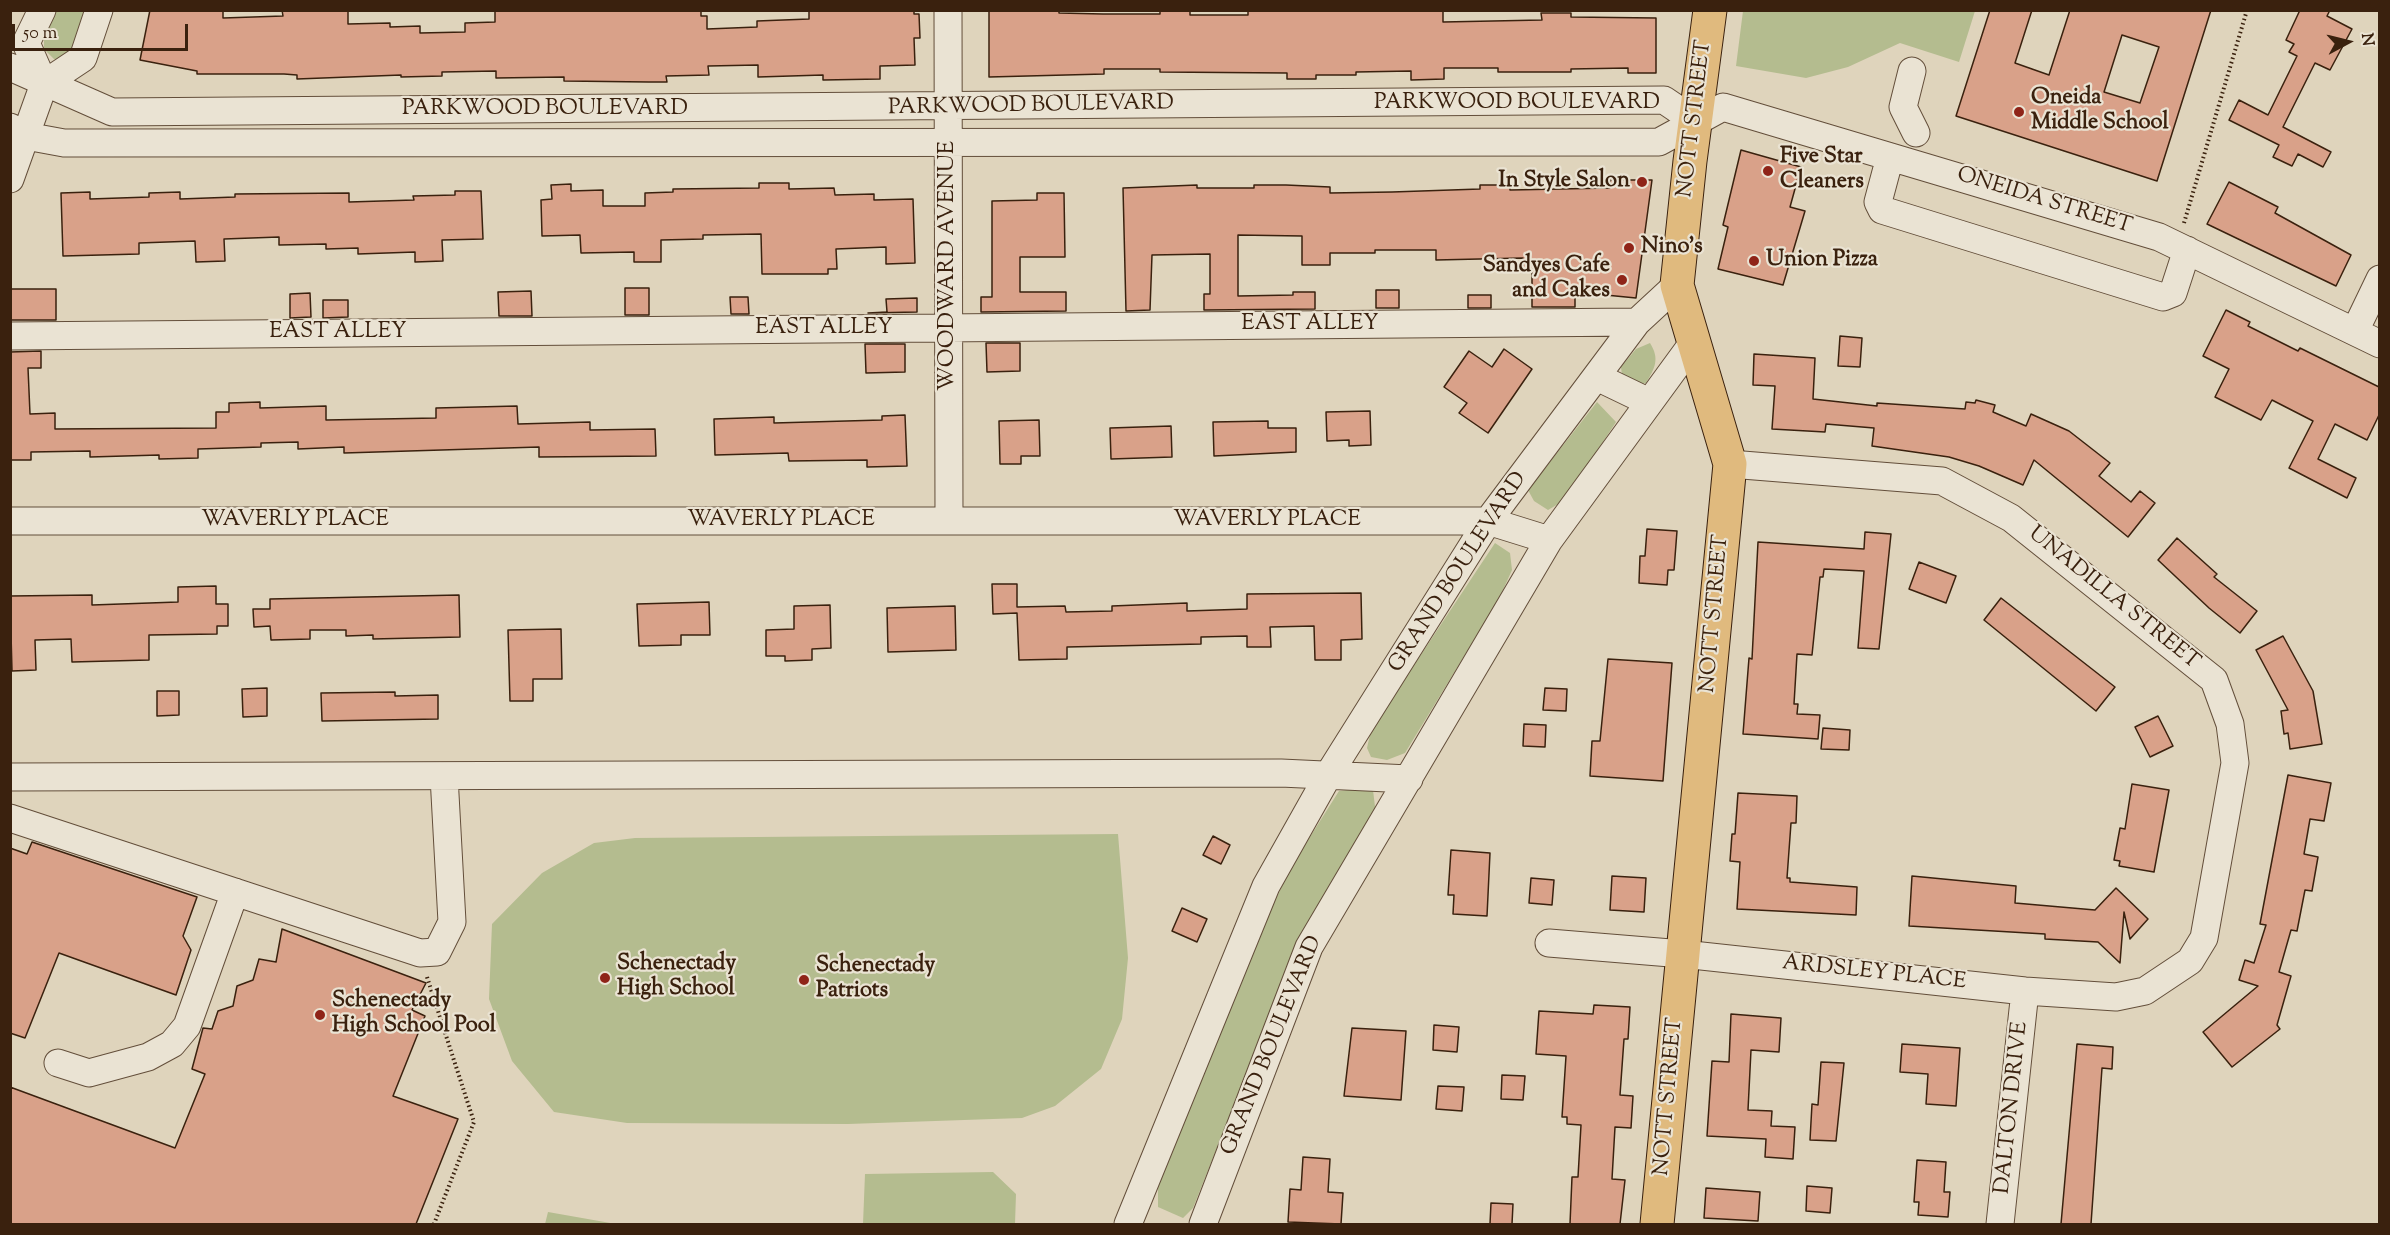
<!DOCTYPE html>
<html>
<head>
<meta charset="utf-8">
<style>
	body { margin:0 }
	#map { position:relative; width:2390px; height:1235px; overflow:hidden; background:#dfd4bc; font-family:"Sorts Mill Goudy",serif }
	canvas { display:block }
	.frame { position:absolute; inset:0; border:12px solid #3a210e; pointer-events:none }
	.north { position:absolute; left:2318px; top:12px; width:60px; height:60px; -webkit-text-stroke:4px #eae3d3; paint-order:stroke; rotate:83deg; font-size:16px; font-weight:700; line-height:24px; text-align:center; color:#3a210e }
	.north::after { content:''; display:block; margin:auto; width:21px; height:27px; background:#3a210e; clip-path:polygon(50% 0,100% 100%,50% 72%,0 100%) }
	.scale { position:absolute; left:12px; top:24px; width:176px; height:27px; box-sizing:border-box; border:3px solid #3a210e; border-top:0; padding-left:8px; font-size:18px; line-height:21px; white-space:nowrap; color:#3a210e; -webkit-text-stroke:4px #eae3d3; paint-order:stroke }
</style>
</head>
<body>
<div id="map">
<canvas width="2390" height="1235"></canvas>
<div class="frame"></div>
<div class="north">N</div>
<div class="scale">50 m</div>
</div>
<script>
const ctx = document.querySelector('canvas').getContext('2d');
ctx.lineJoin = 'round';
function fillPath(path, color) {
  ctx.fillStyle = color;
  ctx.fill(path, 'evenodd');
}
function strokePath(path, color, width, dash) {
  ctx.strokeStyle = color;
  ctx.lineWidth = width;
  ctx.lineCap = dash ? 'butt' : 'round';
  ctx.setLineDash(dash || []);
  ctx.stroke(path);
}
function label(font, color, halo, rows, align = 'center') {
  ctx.font = font + ' "Sorts Mill Goudy",serif';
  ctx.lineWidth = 4.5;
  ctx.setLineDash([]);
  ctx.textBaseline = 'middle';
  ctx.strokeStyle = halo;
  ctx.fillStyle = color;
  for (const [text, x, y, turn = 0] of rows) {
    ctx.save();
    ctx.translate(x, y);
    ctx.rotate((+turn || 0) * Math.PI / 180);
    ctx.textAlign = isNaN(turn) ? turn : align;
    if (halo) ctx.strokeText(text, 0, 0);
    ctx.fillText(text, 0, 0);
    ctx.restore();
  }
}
fillPath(new Path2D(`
	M56 11H91L69 60 54 59 44 49V36Z
	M1743 11V10L1975 11 1959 62 1900 43 1848 67 1806 78 1736 66Z
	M1650 343C1660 359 1655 368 1646 383L1637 385 1622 375 1621 367 1636 349Z
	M1597 402 1616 422 1565 500 1548 510 1534 501 1528 490Z
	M1495 543 1510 553 1512 570 1499 599 1405 753 1387 760 1371 757 1367 748 1371 730Z
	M1355 789 1373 790 1376 815 1294 954 1193 1208 1183 1218 1158 1207V1187L1234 988 1291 867 1339 791Z
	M1118 834 1128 958 1122 1019 1101 1069 1055 1106 1022 1118 848 1124 627 1123 554 1112 512 1061 489 999 492 924 542 873 594 843 635 838Z
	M993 1172 1016 1194 1015 1224H863L865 1174Z
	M548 1212 616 1224H545Z`), '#b4bc8f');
const building = new Path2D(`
	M150 10H223V18L283 16 282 10H348V24L390 23V27L420 26V33L465 32V23L495 22V10H701V16H707V29L757 27V21L809 19V10H914V14H919L920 38H914L915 65 880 66V79L823 80V75L758 77V65L708 66 709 75 666 76 667 82H649L564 81V77L496 78V71L442 72V76L401 77V75L297 79V75L284 74H197V71L140 60Z
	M989 10H1059V13L1103 14H1160V10H1190V15H1248V10H1443V22L1542 20 1541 13H1571V17L1656 18V73H1628V68L1571 69V72H1498V68H1444V79L1411 80V71L1356 72V75H1316V79H1287V73L1160 72V69H1104V74L989 77Z
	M1990 10H2032L2015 63 2049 75 2070 10H2211L2157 181 1956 116ZM2122 35 2159 47 2140 103 2104 92Z
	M2300 10H2330L2327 16 2352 29 2330 70 2315 63 2283 127 2331 152 2323 167 2298 154 2292 166 2273 157 2279 145 2229 120 2239 100 2268 115 2297 56 2289 52 2294 44 2286 40Z
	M1741 150 1801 167 1790 207 1805 211 1783 285 1718 269 1728 227 1723 225Z
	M1610 180H1652L1636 298 1575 292V307H1532V269H1523V258L1436 260V250H1375V253H1330V265H1302V236L1238 235V296L1293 295V292H1315V309L1204 310V294H1210V254L1152 255 1150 310 1126 311 1123 188 1197 185V188H1254V185H1286L1330 187V193L1392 192 1480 189V185H1510V190L1610 188Z
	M2229 182 2278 207 2275 213 2351 255 2336 286 2207 224Z
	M759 183H789V189L834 188 835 195 874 194V200L913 199 915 263 886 264V247L836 249 837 269H828V274H762L761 234 703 235V239L661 240V262H634V252L581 253 580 235 542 236 541 200 552 199 551 185 571 184V191L603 190V206H645V193L673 192V189L759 188Z
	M455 191H481L483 239 442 240 443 261 415 262V252L358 254V248L326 249V244L279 245V237L224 239 225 261 196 262 195 241 139 243V254L63 256 61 193 90 192V199L149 197V193L180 192V199L235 197V194L349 193V202L414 200 413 196 455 195Z
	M1037 193H1064L1065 257H1020V292H1066V311L981 312V297H992V201L1037 200Z
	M625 288H649V315H625Z
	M10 289H56V320H10Z
	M1376 290H1399V308H1376Z
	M531 291 532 316H499L498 292Z
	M310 293 311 317 290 318V294Z
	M1468 295H1491V308H1468Z
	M730 297H748L749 314H731Z
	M917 298V312L868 313 887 312 886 299Z
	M323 300H348V317L323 318Z
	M2226 310 2250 322 2248 326 2298 351 2300 348 2379 387V415L2367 440 2335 424 2318 459 2356 478 2347 498 2289 468 2313 421 2272 400 2261 420 2215 397 2229 369 2203 356Z
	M1840 336 1862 338 1860 367 1838 366Z
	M986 343H1020V371L987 372Z
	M865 344H905V372L866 373Z
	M1504 349 1532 369 1488 433 1459 413 1467 403 1444 387 1469 351 1492 367Z
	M41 351V368H28L30 414 55 413V429L216 428V412H229V403L260 402V408L326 406V420L436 418V408L517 406 518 424 590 422V430L655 429 656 456 539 457V447L344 453V447L298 449V442L261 443V447L198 449V458L159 459V455L90 457V451L31 452V460H10V352Z
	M1754 354 1815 358 1813 399 1877 406V403L1965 409 1966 402 1975 403 1976 400 1995 405 1993 412 2026 426 2031 414 2069 431 2110 463 2099 476 2131 502 2140 491 2155 503 2128 537 2034 460 2023 485 1979 466 1949 457 1872 446 1874 428 1826 424 1825 432 1772 429 1775 386 1753 385Z
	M1370 411 1371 445 1349 446V440L1327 441 1326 412Z
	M905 415 907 466 867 467V460L789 461 788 453 715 455 714 419 774 417V423L882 420V416Z
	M1039 420 1040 456H1021V464H1000L999 421Z
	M1268 421V428H1296V452L1214 456 1213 422Z
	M1171 426 1172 457 1111 459 1110 428Z
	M1647 529 1677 531 1674 570H1668L1667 585 1639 583 1640 556H1645Z
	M1865 532 1891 534 1879 649 1858 648 1864 571 1824 569 1823 577H1820L1812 655 1797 654 1794 704H1798L1797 714 1820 715 1818 739 1743 734 1749 658 1752 659 1758 542 1864 549Z
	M2177 538 2217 574 2214 577 2257 611 2240 633 2209 608 2158 560Z
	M1919 562 1956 576 1946 603 1909 589Z
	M992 584H1017V607L1065 606 1066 612 1112 611V606L1187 603V611L1247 609V594L1361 593 1362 639 1341 640V660H1315L1314 626 1270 627 1271 647H1247V636L1201 637V644L1067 647V659L1019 660 1017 613 993 614Z
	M216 586V604H228V626H217V634L149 635V660L72 662 71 639 35 640 36 670 12 671 10 596 92 595V605L178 602V587Z
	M459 595 460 637 373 639V635L346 636V630H310V639L271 640 270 626 254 627 253 609H270V599Z
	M2001 598 2115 687 2096 711 1984 620Z
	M709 602 710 635H681V645L639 646 637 604Z
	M830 605 831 648 812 649V660L785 661V656H766V630L794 629V606Z
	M955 606 956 650 888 652 887 608Z
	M561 629 562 679H533V701H510L508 630Z
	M2283 636 2313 691 2322 744 2290 749 2288 733 2284 734 2281 711 2288 710 2256 650Z
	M1608 659 1672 663 1663 781 1590 776 1592 741H1600Z
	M267 688V716L243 717 242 689Z
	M1545 688 1567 689 1566 711 1543 710Z
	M157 691H179V715L157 716Z
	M395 692V696L438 695V719L322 721 321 693Z
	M2158 716 2173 746 2150 757 2135 727Z
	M1524 724 1546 725 1545 747 1523 746Z
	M1823 728 1850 730 1849 750 1821 749Z
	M2288 775 2331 783 2324 821 2310 819 2304 854 2318 857 2312 891 2305 890 2297 931 2291 930 2279 972 2291 976 2277 1025 2280 1029 2232 1067 2203 1032 2258 986 2239 980 2245 960 2254 963 2266 925 2260 924Z
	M2132 784 2169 790 2154 872 2119 866 2120 861 2114 860 2120 828 2125 829Z
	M1738 793 1797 796 1796 823H1791L1787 878H1790V882L1857 887 1856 915 1737 909 1740 862 1730 861 1732 834H1735Z
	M1213 836 1230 845 1221 864 1203 855Z
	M32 842 197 897 183 936 191 950 176 995 59 953 25 1038 10 1033V848L27 854Z
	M1451 850 1490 853 1487 916 1453 914 1454 895H1448Z
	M1612 876 1646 878 1644 912 1610 910Z
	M1912 876 2016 886 2015 903 2095 910 2116 888 2148 919 2130 939 2124 912 2120 963 2098 942 2045 939V934L1909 926Z
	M1531 878 1554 880 1552 905 1529 903Z
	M1182 908 1207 919 1197 942 1172 931Z
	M282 929 426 983 412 1010 425 1016 393 1096 458 1119 416 1224H10V1087L175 1148 205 1074 192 1069 203 1028 212 1029 218 1011 233 1006 237 986 253 980 259 959 276 962Z
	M1594 1005 1630 1007 1628 1039H1624L1620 1095 1633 1096 1631 1128 1615 1127 1612 1179 1625 1180 1620 1224H1570L1572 1177H1578L1581 1125 1567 1124V1117H1562L1566 1056 1536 1054 1539 1011 1593 1014Z
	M1731 1014 1781 1018 1779 1052 1751 1050 1748 1110 1772 1111 1771 1126 1795 1127 1793 1159 1765 1157 1766 1139 1707 1136 1712 1061 1729 1062Z
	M1434 1025 1459 1027 1457 1052 1433 1050Z
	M1352 1028 1406 1031 1401 1100 1344 1096Z
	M1902 1044 1960 1048 1956 1106 1926 1104 1928 1074 1900 1072Z
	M2077 1044 2113 1047 2112 1069 2102 1068 2091 1224H2061Z
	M1821 1062 1844 1063 1836 1141 1810 1140 1812 1104 1818 1105Z
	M1502 1075 1525 1076 1523 1100 1501 1099Z
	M1438 1086 1464 1087 1462 1111 1436 1109Z
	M1303 1157 1330 1159 1328 1192 1343 1193 1341 1224 1288 1222 1290 1189 1301 1190Z
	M1917 1160 1946 1162 1944 1192H1950L1948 1217 1918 1215 1919 1202H1914Z
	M1807 1186 1832 1188 1830 1213 1806 1211Z
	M1706 1188 1760 1192 1758 1221 1704 1218Z
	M1491 1203 1513 1204 1512 1224H1490Z`);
fillPath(building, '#d9a189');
strokePath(building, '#3a210e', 1.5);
const minor = new Path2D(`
	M42 10 26 43 44 84
	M948 10 949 521
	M10 67 112 112 1664 100 1695 121
	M1912 71 1903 107 1916 133
	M10 127 26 136 64 143 1659 142 1723 107 2159 237 2380 344
	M1890 157 1878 202 1882 210 2163 297 2173 293 2187 250
	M10 179 44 84 83 58 99 10
	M2355 331 2380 279
	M10 336 1637 322
	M1597 377 1649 402
	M10 521H1488L1549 540
	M10 777 1281 773 1409 779
	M10 818 420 953 437 952 452 922 444 776
	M1549 943 1683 954 2025 991 2116 997 2145 991 2190 961 2204 938 2235 763 2230 724 2214 680 2011 518 1942 481 1730 464
	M58 1063 89 1073 148 1057 172 1044 187 1026 235 892
	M1128 1224 1266 886 1329 774 1488 521 1637 322 1677 285
	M1203 1224 1309 947 1549 540 1693 343
	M2000 1224 2025 991`);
const major = new Path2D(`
	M1657 1224 1730 464 1677 285 1690 161 1710 10`);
strokePath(minor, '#634e3a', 29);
strokePath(major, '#3a210e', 35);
strokePath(new Path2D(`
	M2184 223 2247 10
	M427 977 474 1122 434 1224`), '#3a210e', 4, [1.5, 3]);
strokePath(minor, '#eae3d3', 27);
strokePath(major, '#e0ba7e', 33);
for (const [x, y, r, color] of [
	[2019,112,6,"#8f2418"],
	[1768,171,6,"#8f2418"],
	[1642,182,6,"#8f2418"],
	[1629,248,6,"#8f2418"],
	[1754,261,6,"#8f2418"],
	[1622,280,6,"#8f2418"],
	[605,978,6,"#8f2418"],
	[804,980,6,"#8f2418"],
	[320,1015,6,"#8f2418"]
]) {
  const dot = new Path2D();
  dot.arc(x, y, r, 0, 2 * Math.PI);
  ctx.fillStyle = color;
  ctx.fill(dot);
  strokePath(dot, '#eae3d3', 2);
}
label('bold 22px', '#3a210e', '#eae3d3', [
	["Oneida",2031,99],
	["Middle School",2031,124],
	["Five Star",1780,158],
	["Cleaners",1780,183],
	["In Style Salon",1630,182,"right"],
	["Nino's",1641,248],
	["Union Pizza",1766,261],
	["Sandyes Cafe",1610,267,"right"],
	["and Cakes",1610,292,"right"],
	["Schenectady",617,965],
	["High School",617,990],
	["Schenectady",816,967],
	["Patriots",816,992],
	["Schenectady",332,1002],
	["High School Pool",332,1027]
], 'left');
label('22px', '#3a210e', '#eae3d3', [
	["PARKWOOD BOULEVARD",1517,104],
	["PARKWOOD BOULEVARD",1031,107,-1],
	["PARKWOOD BOULEVARD",545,110],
	["NOTT STREET",1696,119,-83],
	["ONEIDA STREET",2044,202,17],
	["WOODWARD AVENUE",949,266,-90],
	["EAST ALLEY",1310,325],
	["EAST ALLEY",824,329],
	["EAST ALLEY",338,333],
	["WAVERLY PLACE",295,521],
	["WAVERLY PLACE",781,521],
	["WAVERLY PLACE",1267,521],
	["GRAND BOULEVARD",1459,573,-57],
	["UNADILLA STREET",2113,599,39],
	["NOTT STREET",1716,614,-85],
	["ARDSLEY PLACE",1874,974,6],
	["GRAND BOULEVARD",1273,1046,-68],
	["NOTT STREET",1670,1097,-85],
	["DALTON DRIVE",2013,1108,-84]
]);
</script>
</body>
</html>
